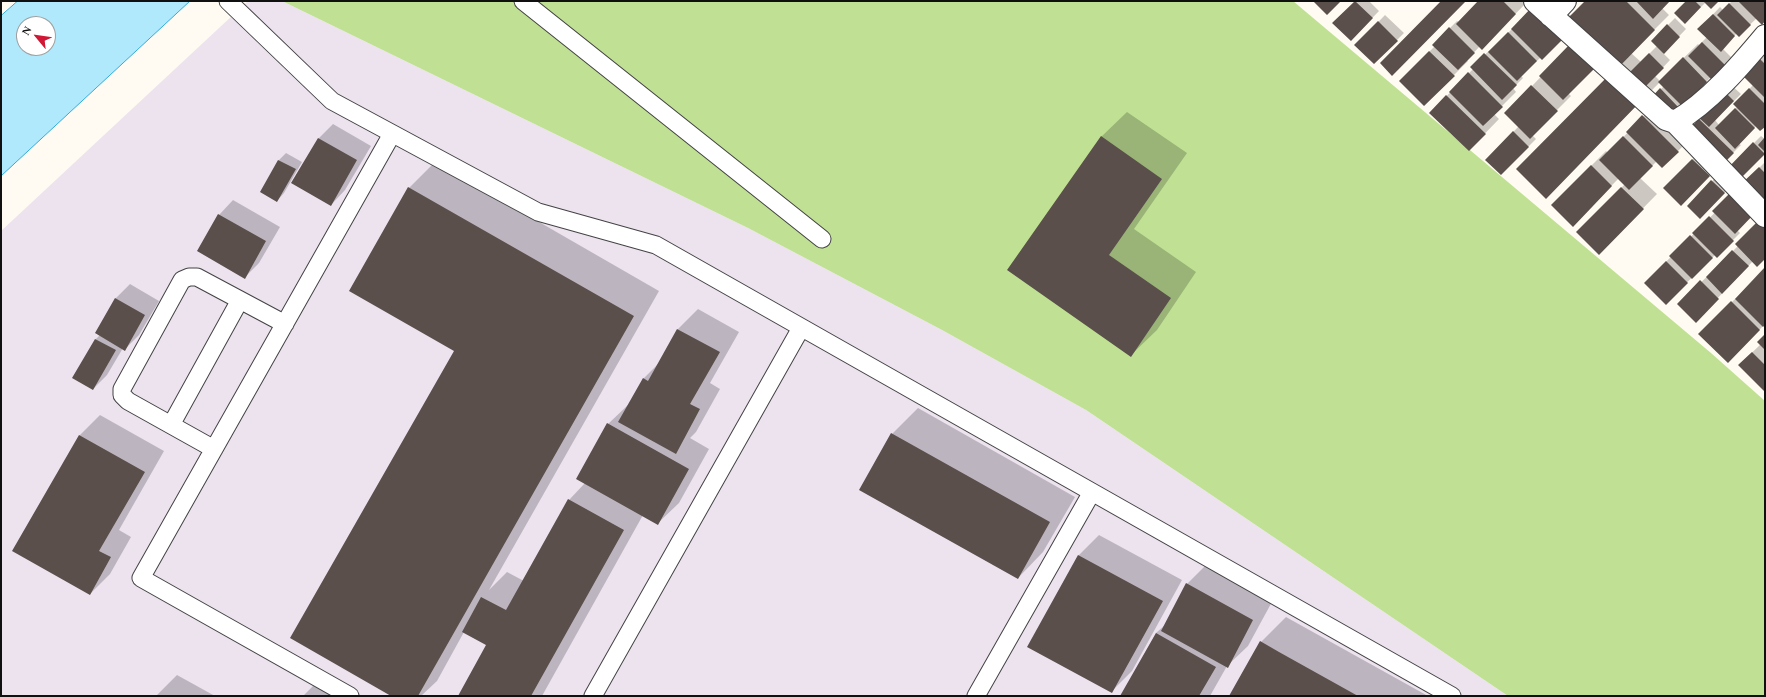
<!DOCTYPE html>
<html>
<head>
<meta charset="utf-8">
<style>
	body { margin:0 }
	#map { position:relative; width:1766px; height:697px; overflow:hidden; background:#fffbf2; font-family:Georgia,serif }
	canvas { display:block }
	.frame { position:absolute; inset:0; border:2px solid #101010; pointer-events:none }
	.north { position:absolute; left:16px; top:16px; width:40px; height:40px; box-sizing:border-box; background:#fff; border:1px solid #9f9f9f; border-radius:50%; rotate:299deg; font-size:11px; font-weight:700; line-height:16px; text-align:center; color:#101010 }
	.north::after { content:''; display:block; margin:auto; width:14px; height:18px; background:#d01836; clip-path:polygon(50% 0,100% 100%,50% 72%,0 100%) }
</style>
</head>
<body>
<div id="map">
<canvas width="1766" height="697"></canvas>
<div class="frame"></div>
<div class="north">N</div>
</div>
<script>
const ctx = document.querySelector('canvas').getContext('2d');
ctx.lineJoin = 'round';
function fillPath(path, color) {
  ctx.fillStyle = color;
  ctx.fill(path, 'evenodd');
}
function strokePath(path, color, width, dash) {
  ctx.strokeStyle = color;
  ctx.lineWidth = width;
  ctx.lineCap = dash ? 'butt' : 'round';
  ctx.setLineDash(dash || []);
  ctx.stroke(path);
}
fillPath(new Path2D(`
	M248 1H282L748 228 942 330 1086 410 1508 696H1V231Z`), '#ece3ef');
fillPath(new Path2D(`
	M282 1H1293L1711 353 1765 401V696H1508L1086 410 942 330 748 228Z`), '#c0e194');
const water = new Path2D(`
	M18 1H190L1 176V16ZM24 24H48V48H24Z`);
fillPath(water, '#b1e9fc');
strokePath(water, '#30acdb', 1);
fillPath(new Path2D(`
	M1356 1H1369L1379 11 1351 40 1334 23Z
	M1479 1H1528L1482 48 1480 46 1467 60 1468 61 1424 105 1400 81 1435 46 1434 45 1450 28 1457 21 1459 22Z
	M1586 1H1669L1662 8 1669 15 1631 53 1641 62 1657 46 1652 41 1675 18 1686 29 1663 53 1670 60 1655 76 1660 81 1698 44 1699 45 1707 37 1699 29 1720 7 1723 10 1732 1H1765V20L1757 18 1739 35 1737 33 1722 48 1735 61 1711 77 1683 105 1682 104 1671 115 1687 132 1701 118 1728 82 1741 94 1715 120 1719 125 1737 107 1735 104 1753 85 1742 74 1765 48V125L1756 126 1739 144 1741 145 1681 204 1664 188 1705 147 1693 136 1662 167 1657 161 1640 178 1657 194 1599 253 1578 232 1625 184 1619 178 1573 225 1552 205 1606 151 1608 153 1656 103 1651 99 1664 86 1660 82 1546 197 1619 67 1606 54 1568 93 1571 96 1532 135 1536 139 1501 174 1486 160 1519 126 1506 113 1584 32 1576 24 1521 76 1523 78 1513 88 1516 92 1494 114 1499 119 1469 150 1431 112 1473 69 1472 67 1512 29 1558 4 1571 16Z
	M1687 1H1717L1706 2 1685 23Z
	M1385 15 1404 33 1374 63 1356 45Z
	M1127 112 1187 153 1134 229 1196 272 1157 330 1131 355 1009 270 1101 137Z
	M333 124 371 146 345 190 331 205 318 139Z
	M1761 136 1765 139V152L1736 181 1726 171Z
	M286 153 302 162 284 193 277 201 261 191 279 160Z
	M435 162 659 291 489 590 507 572 524 581 569 500 585 483 608 424 629 404 644 378 659 363 678 329 698 309 739 332 710 383 720 389 696 432 690 438 709 449 679 503 658 523 643 515 542 696H459L488 645 464 632 437 681 421 696H393L455 350 409 188Z
	M1765 162V198L1737 230 1740 233 1717 256 1715 255 1666 303 1645 283Z
	M1719 174 1731 186 1700 217 1688 206Z
	M233 200 280 227 259 263 245 277 198 251 219 215Z
	M1738 246 1765 258 1753 261 1696 321 1679 304Z
	M1765 269V324L1728 362 1700 334Z
	M130 284 159 301 139 335 125 349 123 348 107 375 93 389 96 339 100 335 116 298Z
	M1765 335V390L1739 365 1761 344Z
	M918 408 1075 497 1043 552 1018 578 892 434Z
	M100 415 164 451 119 530 131 537 110 574 90 594 14 550 80 435Z
	M1099 535 1182 580 1132 671 1111 692 1029 646 1079 555Z
	M1208 563 1273 600 1248 646 1227 666 1210 696H1121L1156 633 1165 625 1187 584Z
	M1286 617 1428 696H1230L1261 642Z
	M177 675 215 696H156Z
	M318 681 344 696H303Z`), '#0003');
fillPath(new Path2D(`
	M1313 1H1341L1327 15Z
	M1355 1 1373 18 1351 41 1332 23Z
	M1441 1H1466L1392 76 1380 63Z
	M1478 1H1503L1516 14 1482 50 1456 24Z
	M1585 1H1626L1655 30 1618 68 1568 18Z
	M1636 1H1670L1653 19Z
	M1686 1H1695L1701 7 1685 24 1674 13Z
	M1703 1H1719L1711 9Z
	M1738 1H1765V21L1762 25Z
	M1729 3 1751 25 1739 37 1717 15Z
	M1532 7 1564 38 1542 60 1511 29Z
	M1713 14 1735 36 1721 52 1697 29Z
	M1378 21 1398 41 1374 64 1354 45Z
	M1667 24 1680 37 1664 54 1651 41Z
	M1449 27 1475 53 1458 70 1432 45Z
	M1508 32 1537 61 1517 81 1488 52Z
	M1702 42 1729 69 1715 83 1688 56Z
	M1569 45 1594 69 1563 100 1539 76Z
	M1429 51 1455 76 1424 106 1399 81Z
	M1484 53 1517 85 1502 100 1470 67Z
	M1649 53 1664 68 1643 89 1628 74Z
	M1683 57 1707 82 1683 107 1658 82Z
	M1758 57 1765 64V98L1741 74Z
	M1468 72 1503 107 1483 126 1449 92Z
	M1611 73 1640 102 1546 199 1516 169Z
	M1531 85 1558 111 1530 139 1504 113Z
	M1660 88 1679 108 1669 118 1650 99Z
	M1721 88 1734 101 1709 127 1695 114Z
	M1749 88 1765 104V127L1760 131 1733 104Z
	M1446 95 1486 134 1469 151 1429 113Z
	M1735 108 1755 128 1735 149 1715 128Z
	M1642 115 1679 152 1662 168 1626 132Z
	M1699 119 1734 153 1722 165 1687 131Z
	M1513 131 1529 147 1501 175 1485 160Z
	M1101 136 1162 179 1109 255 1171 298 1131 357 1007 270Z
	M1623 136 1653 166 1629 190 1599 160Z
	M1765 137V152L1758 145Z
	M318 138 357 160 331 206 291 183Z
	M1753 142 1765 154 1736 183 1725 171Z
	M1692 159 1710 176 1681 206 1663 188Z
	M278 160 296 169 277 202 260 192Z
	M1591 165 1612 186 1573 227 1551 205Z
	M1759 167 1765 173V199L1760 204 1740 185Z
	M1711 180 1725 193 1700 219 1687 206Z
	M408 187 634 316 418 696H391L290 638 454 351 349 291Z
	M1621 187 1644 209 1599 255 1576 232Z
	M1732 191 1755 213 1735 234 1712 211Z
	M218 214 266 241 245 279 197 251Z
	M1709 216 1734 241 1717 258 1692 233Z
	M1760 219 1765 223V259L1757 267 1735 244Z
	M1690 235 1713 258 1692 279 1669 256Z
	M1732 250 1749 266 1722 294 1706 277Z
	M1666 261 1688 283 1666 305 1644 283Z
	M1765 267V325L1763 327 1735 299Z
	M1700 280 1719 299 1696 323 1677 304Z
	M115 298 145 315 125 351 95 333Z
	M1731 301 1760 330 1728 363 1698 334Z
	M677 329 720 352 690 404 700 409 676 454 618 422 643 378 648 381Z
	M1765 334V350L1757 342Z
	M95 339 116 350 93 390 72 378Z
	M1752 352 1765 365V392L1738 365Z
	M607 423 689 469 658 525 576 479Z
	M891 433 1050 522 1018 579 859 490Z
	M79 435 145 472 99 551 111 557 90 595 12 551Z
	M568 499 624 530 531 696H458L486 645 462 632 481 597 506 610Z
	M1078 555 1163 601 1112 693 1027 647Z
	M1186 583 1253 620 1228 668 1161 631Z
	M1156 633 1216 667 1199 696H1120Z
	M1260 641 1279 652 1358 696H1229Z`), '#5a4f4b');
const service = new Path2D(`
	M228 1 332 101 538 212 656 245 1452 696
	M523 1 822 239
	M171 425 240 300
	M214 449 128 401 122 395V389L182 280 189 277H197L285 324
	M350 696 141 578 392 134
	M593 696 801 328
	M976 696 1092 492`);
const minor = new Path2D(`
	M1535 1 1666 119 1675 122C1709 102 1740 66 1765 36
	M1551 16 1565 1
	M1675 122 1765 216`);
strokePath(service, '#434343', 19);
strokePath(minor, '#434343', 24);
strokePath(service, '#fff', 17);
strokePath(minor, '#fff', 22);
</script>
</body>
</html>
